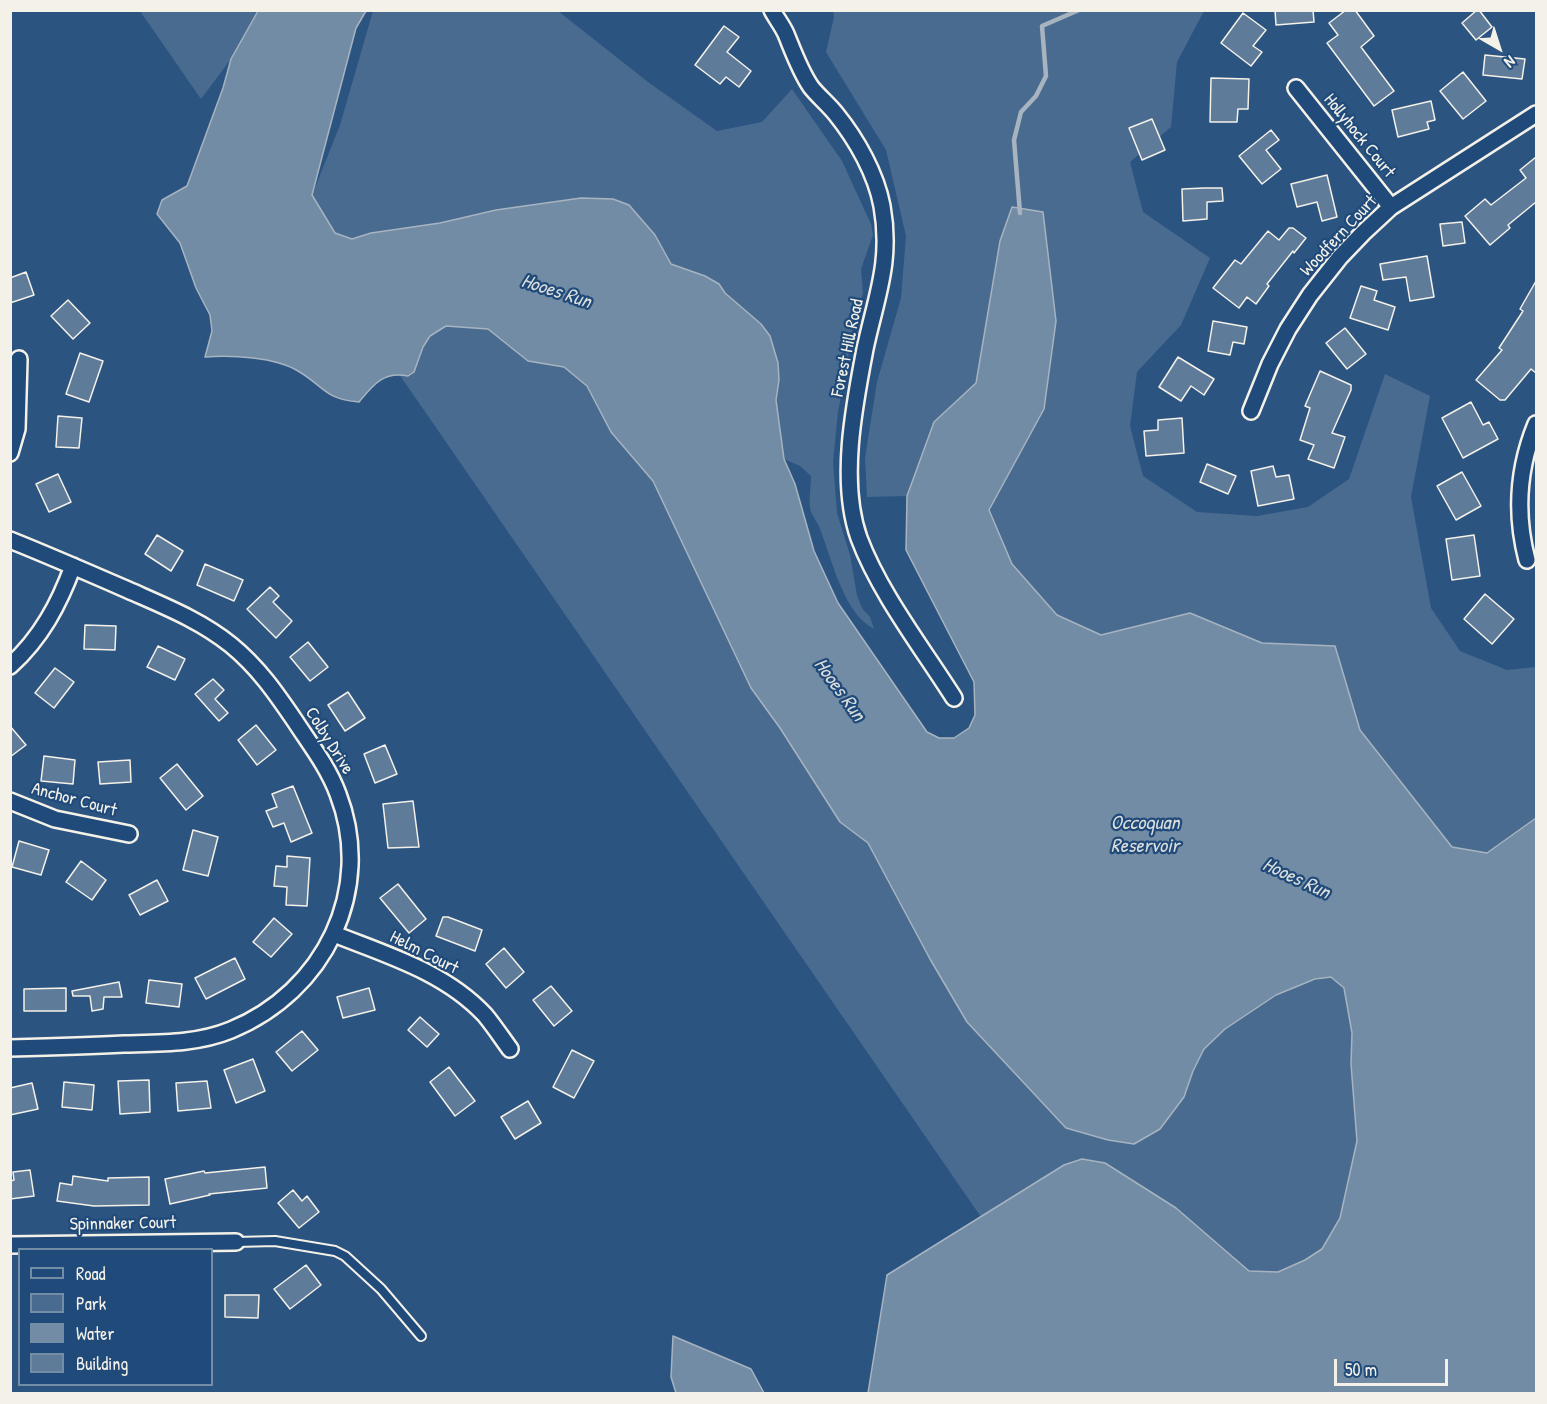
<!DOCTYPE html>
<html>
<head>
<meta charset="utf-8">
<style>
	body { margin:0 }
	#map { position:relative; width:1547px; height:1404px; overflow:hidden; background:#2c5481; font-family:"Patrick Hand",sans-serif }
	canvas { display:block }
	.frame { position:absolute; inset:0; border:12px solid #f4f1e8; pointer-events:none }
	.legend { position:absolute; left:18px; top:1248px; width:195px; height:138px; box-sizing:border-box; background:#1f4a7a; border:2px solid #748da6; margin:0; padding:8px 10px; list-style:none; font-size:18px; color:#f4f1e8 }
	.legend li { display:flex; align-items:center; gap:12px; height:30px }
	.legend b { width:30px; border:2px solid #748da6 }
	.north { position:absolute; left:1469px; top:18px; width:60px; height:60px; -webkit-text-stroke:4px #1f4a7a; paint-order:stroke; rotate:141deg; font-size:16px; font-weight:700; line-height:24px; text-align:center; color:#f4f1e8 }
	.north::after { content:''; display:block; margin:auto; width:21px; height:27px; background:#f4f1e8; clip-path:polygon(50% 0,100% 100%,50% 72%,0 100%) }
	.scale { position:absolute; left:1334px; top:1359px; width:114px; height:27px; box-sizing:border-box; border:3px solid #f4f1e8; border-top:0; padding-left:8px; font-size:18px; line-height:21px; white-space:nowrap; color:#f4f1e8; -webkit-text-stroke:4px #1f4a7a; paint-order:stroke }
</style>
</head>
<body>
<div id="map">
<canvas width="1547" height="1404"></canvas>
<div class="frame"></div>
<ul class="legend">
<li><b style="height:8px;background:#1f4a7a"></b>Road</li>
<li><b style="height:16px;background:#496b90"></b>Park</li>
<li><b style="height:16px;background:#738ca6"></b>Water</li>
<li><b style="height:16px;background:#5e7b9a"></b>Building</li>
</ul>
<div class="north">N</div>
<div class="scale">50 m</div>
</div>
<script>
const ctx = document.querySelector('canvas').getContext('2d');
ctx.lineJoin = 'round';
function fillPath(path, color) {
  ctx.fillStyle = color;
  ctx.fill(path, 'evenodd');
}
function strokePath(path, color, width, dash) {
  ctx.strokeStyle = color;
  ctx.lineWidth = width;
  ctx.lineCap = dash ? 'butt' : 'round';
  ctx.setLineDash(dash || []);
  ctx.stroke(path);
}
function label(font, color, halo, rows, align = 'center') {
  ctx.font = font + ' "Patrick Hand",sans-serif';
  ctx.lineWidth = 4.5;
  ctx.setLineDash([]);
  ctx.textBaseline = 'middle';
  ctx.strokeStyle = halo;
  ctx.fillStyle = color;
  for (const [text, x, y, turn = 0] of rows) {
    ctx.save();
    ctx.translate(x, y);
    ctx.rotate((+turn || 0) * Math.PI / 180);
    ctx.textAlign = isNaN(turn) ? turn : align;
    if (halo) ctx.strokeText(text, 0, 0);
    ctx.fillText(text, 0, 0);
    ctx.restore();
  }
}
fillPath(new Path2D(`
	M140 11H258L231 59 201 99Z
	M373 11H558L648 82 717 131 762 122 792 89 842 161 871 224 873 235 861 269 863 293 854 326 838 412 833 462 837 513 850 555 857 595 862 608 870 617 874 629C843 613 832 559 820 529 818 522 811 515 810 508 809 498 811 486 811 476L800 466 784 459 776 400 779 380 778 363 770 336 761 324 725 293 719 284 705 276 671 264 613 199 581 198 496 210 440 223 371 233 352 239 334 233 312 195 340 125Z
	M833 11H1204L1177 62 1171 127 1130 162 1143 212 1210 258 1181 325 1137 372 1130 426 1143 476 1197 512 1257 516 1308 507 1349 479 1385 374 1430 396 1411 497 1431 608 1460 651 1507 670 1536 667V818L1487 853 1452 848 1360 730 1335 646 1262 643 1190 613 1101 635 1057 615 1012 564 989 510 1044 408 1042 212 1011 208 1000 241 976 383 934 422 907 496 867 497 865 458 877 382 901 298 906 236 886 150 826 52 834 17Z
	M446 326 488 329 528 361 564 367 587 386 611 432 653 481 751 688 780 728 840 822 868 843 930 959 1022 1080 1066 1128 1108 1140 1134 1144C1153 1120 1175 1097 1192 1072 1197 1065 1199 1055 1205 1048 1229 1019 1294 981 1331 977L1344 988 1352 1033 1351 1064 1357 1141 1340 1218 1322 1249 1305 1260 1278 1272 1249 1271 1176 1208 1105 1163 1082 1159 1064 1165 981 1217 399 374 408 376C421 368 419 348 429 337 434 333 441 329 446 326Z`), '#496b90');
const water = new Path2D(`
	M258 11H366L356 28 312 195 335 233 352 239 371 233 440 223 496 210 581 198 613 199 629 205 655 235 671 264 705 276 719 284 725 293 761 324 770 336 778 363 779 380 776 400 784 459 795 484 814 551 838 603 927 732 939 738H954L969 728 975 715 974 682 906 550 907 496 934 422 976 383 1000 241 1012 207 1043 212 1056 321 1044 409 989 510 1012 564 1057 615 1101 635 1190 613 1262 643 1335 646 1360 730 1452 847 1487 853 1536 818V1393H868L887 1275 1064 1165 1082 1159 1105 1163 1176 1208 1249 1271 1278 1272 1305 1260 1322 1249 1340 1218 1357 1141 1351 1064 1352 1033 1344 988 1331 977 1315 979 1276 995 1225 1029 1204 1049 1193 1071 1184 1097 1160 1129 1134 1144 1108 1140 1066 1128 967 1022 930 959 868 843 840 822 780 728 751 688 653 481 611 432 587 386 564 367 528 361 488 329 446 326 430 336 423 347 414 372 408 376C383 371 373 385 359 402 324 399 325 387 298 371 275 357 232 355 205 357L212 331 210 315 196 288 180 243 157 214 162 200 187 186 223 88 231 59Z
	M673 1336 751 1369 764 1393H676L671 1377Z`);
fillPath(water, '#738ca6');
strokePath(water, '#a7b4c0', 1.5);
strokePath(new Path2D(`
	M1020 213 1014 140 1021 112 1036 96 1046 76 1042 26 1079 10`), '#a7b4c0', 4.5);
const building = new Path2D(`
	M1275 10H1313L1314 22 1276 25Z
	M1346 10H1355L1374 36 1361 47 1394 91 1374 106 1327 43 1338 35 1329 23Z
	M1477 10H1479L1492 27 1476 40 1462 23Z
	M1243 13 1266 30 1253 46 1262 52 1251 66 1221 43Z
	M724 26 739 37 727 52 751 71 739 87 726 77 720 84 695 65Z
	M1485 55 1525 59 1522 79 1483 75Z
	M1463 72 1486 101 1463 119 1440 91Z
	M1211 78 1249 79 1248 109H1238L1237 122H1210Z
	M1431 101 1435 120 1427 122 1429 129 1398 137 1392 110Z
	M1152 119 1165 150 1142 160 1129 128Z
	M1271 130 1279 140 1266 150 1281 169 1262 184 1239 156Z
	M1536 157V202L1508 225 1510 228 1490 245 1465 216 1485 199 1491 205 1526 178 1520 170Z
	M1327 175 1337 217 1322 221 1317 202 1297 207 1291 184Z
	M1204 188H1222L1223 201 1207 202V219L1183 221 1182 189Z
	M1462 222 1465 243 1443 246 1440 224Z
	M1289 228H1293L1306 238 1294 253 1293 251 1267 284 1269 286 1256 304 1247 297 1239 308 1213 288 1235 260 1241 264 1268 231 1279 240Z
	M1427 256 1434 297 1410 301 1406 277 1383 280 1380 264Z
	M26 272 34 295 10 303V278Z
	M1536 281V373L1531 369 1505 400H1500L1476 380 1502 350 1499 348 1523 311 1520 309Z
	M1361 286 1377 291 1374 300 1395 307 1388 330 1350 318Z
	M68 300 90 323 73 339 51 316Z
	M1213 321 1247 327 1244 344 1233 342 1230 355 1208 351Z
	M1345 328 1366 354 1347 369 1326 343Z
	M80 353 103 361 89 402 66 394Z
	M1178 357 1214 379 1204 395 1191 386 1181 401 1159 387Z
	M1320 371 1351 385V390L1332 433 1345 437 1334 468 1308 459 1314 445 1300 440 1310 408 1305 406Z
	M1471 402 1483 425 1489 422 1498 439 1463 458 1442 418Z
	M58 416 82 418 79 448 56 447Z
	M1182 418 1184 453 1146 456 1144 431 1158 430V420Z
	M1207 464 1236 476 1228 494 1200 482Z
	M1273 466 1276 477 1289 475 1294 499 1258 506 1251 471Z
	M1462 472 1481 506 1456 520 1437 486Z
	M58 474 71 502 49 512 36 484Z
	M157 535 183 551 171 571 145 554Z
	M1474 535 1480 576 1452 580 1446 539Z
	M205 564 243 580 234 601 197 585Z
	M270 587 279 596 273 602 292 621 276 638 247 609Z
	M1485 594 1514 619 1492 644 1464 619Z
	M85 625 116 626 115 650 84 649Z
	M308 642 328 667 310 681 290 657Z
	M158 646 185 659 175 680 147 667Z
	M55 668 74 682 54 708 35 693Z
	M213 679 224 690 215 699 228 713 219 721 195 694Z
	M348 692 365 718 345 731 328 705Z
	M256 725 276 750 257 765 238 740Z
	M10 726 26 745 10 757Z
	M385 745 397 774 375 783 364 754Z
	M44 756 75 760 73 784 41 781Z
	M130 760 131 782 100 784 98 762Z
	M177 764 203 796 186 810 160 778Z
	M293 786 312 833 291 842 284 823 273 827 266 811 277 807 272 794Z
	M413 801 419 847 388 848 383 804Z
	M193 830 218 837 208 876 183 870Z
	M19 841 49 850 41 875 12 867Z
	M287 856 310 858 307 906 286 905 287 887 274 886 276 866 287 867Z
	M81 861 106 880 92 900 66 882Z
	M157 880 168 901 140 915 129 895Z
	M398 884 426 919 409 933 380 898Z
	M443 917H448L482 930 475 951 436 936Z
	M274 918 292 934 271 957 253 942Z
	M504 948 524 972 506 988 486 964Z
	M235 958 245 979 206 999 195 978Z
	M149 980 182 984 179 1007 146 1003Z
	M119 982 122 997H104L103 1009 92 1011 90 996H73L72 991Z
	M551 986 572 1011 554 1026 533 1000Z
	M66 988V1011H24V989Z
	M369 988 375 1010 343 1018 337 997Z
	M420 1017 439 1034 427 1047 408 1030Z
	M302 1031 318 1050 292 1071 276 1052Z
	M572 1050 594 1061 574 1098 553 1087Z
	M253 1059 265 1091 236 1103 224 1070Z
	M449 1067 475 1101 455 1116 430 1082Z
	M149 1080 150 1112 120 1114 118 1081Z
	M207 1081 211 1108 178 1111 176 1083Z
	M64 1082 94 1085 92 1110 62 1107Z
	M32 1083 38 1109 10 1115V1088Z
	M528 1101 541 1123 515 1139 501 1117Z
	M265 1167 267 1188 209 1194 210 1195 170 1204 165 1179 204 1171 205 1173Z
	M30 1170 34 1196 10 1199V1181L14 1180 13 1172Z
	M73 1176 108 1181V1178L149 1177V1205L94 1206 57 1201 60 1183 72 1185Z
	M293 1190 302 1201 307 1196 319 1212 299 1228 278 1203Z
	M306 1265 321 1285 290 1309 274 1289Z
	M225 1295H259L258 1318 225 1317Z`);
fillPath(building, '#5e7b9a');
strokePath(building, '#f4f1e8', 1.5);
const lane = new Path2D(`
	M236 1242 275 1241 335 1251 345 1256 381 1289 421 1336`);
const street = new Path2D(`
	M772 10C776 18 782 25 786 34 793 51 800 71 811 87 818 96 828 104 836 114 857 140 876 174 882 206 892 262 876 297 865 349 854 406 839 482 859 538 879 592 923 649 954 698
	M1296 88 1391 207
	M1251 411 1270 364 1288 329 1310 295 1340 257 1363 233 1391 207 1536 114
	M10 453 17 429 19 359
	M10 540C50 556 89 573 128 590 164 606 200 620 231 645 258 667 276 693 295 721 310 744 328 767 338 794 375 890 324 992 231 1030 197 1044 160 1043 124 1044 86 1046 48 1047 10 1048
	M1527 560C1515 514 1518 468 1536 424
	M10 666C41 638 59 604 73 566
	M10 801 55 819 129 834
	M334 934C387 955 445 972 485 1015 494 1026 502 1038 510 1049
	M10 1245 236 1242`);
strokePath(lane, '#f4f1e8', 12);
strokePath(street, '#f4f1e8', 20);
strokePath(lane, '#1f4a7a', 8);
strokePath(street, '#1f4a7a', 15);
label('18px', '#f4f1e8', '#1f4a7a', [
	["Hollyhock Court",1359,136,51],
	["Woodfern Court",1339,236,-47],
	["Forest Hill Road",848,348,-78],
	["Colby Drive",329,741,58],
	["Anchor Court",74,800,15],
	["Helm Court",424,953,27],
	["Spinnaker Court",123,1224,-1]
]);
label('italic 20px', '#dadddb', '#1f4a7a', [
	["Hooes Run",556,292,18],
	["Hooes Run",839,690,54],
	["Occoquan",1145,824],
	["Reservoir",1145,847],
	["Hooes Run",1296,879,25]
]);
</script>
</body>
</html>
